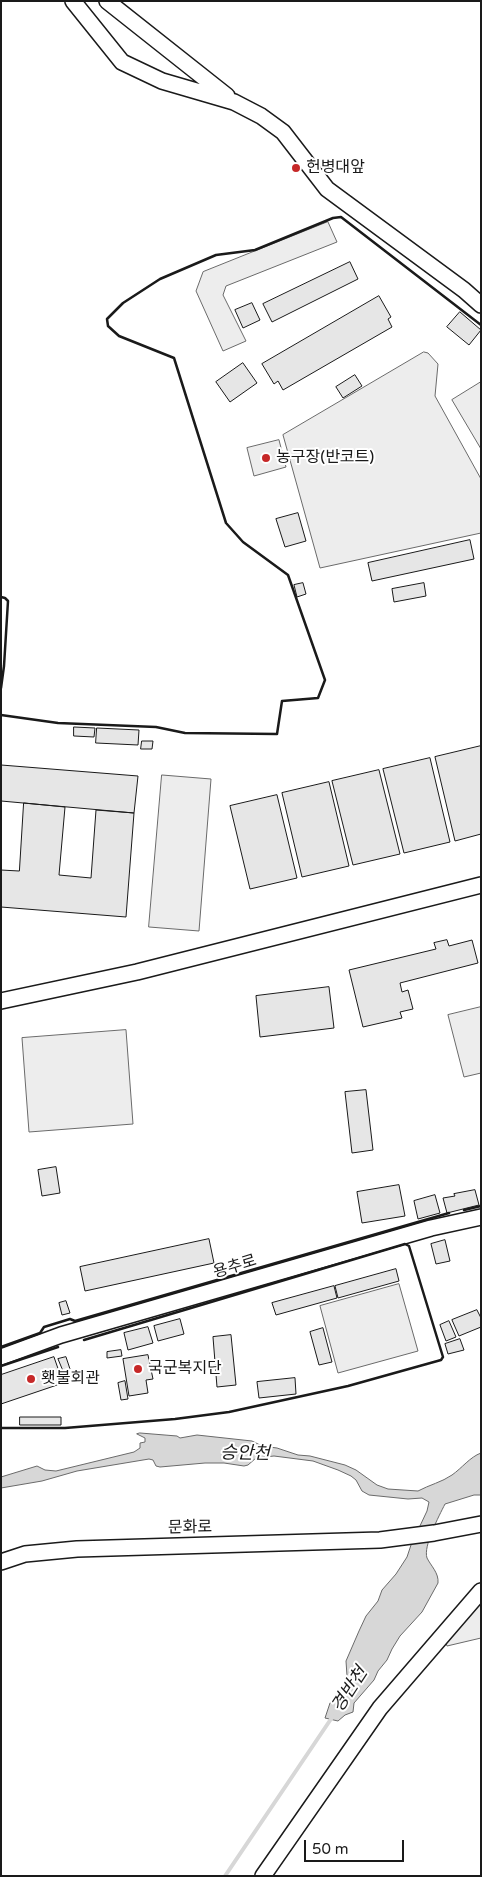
<!DOCTYPE html>
<html>
<head>
<meta charset="utf-8">
<style>
	body { margin:0 }
	#map { position:relative; width:482px; height:1877px; overflow:hidden; background:#fff; font-family:"Varela Round",sans-serif }
	canvas { display:block }
	.frame { position:absolute; inset:0; border:2px solid #1a1a1a; pointer-events:none }
	.scale { position:absolute; left:304px; top:1840px; width:100px; height:22px; box-sizing:border-box; border:2px solid #1a1a1a; border-top:0; padding-left:6px; font-size:15px; line-height:18px; white-space:nowrap; color:#1a1a1a; -webkit-text-stroke:4px #fff; paint-order:stroke }
</style>
</head>
<body>
<div id="map">
<canvas width="482" height="1877"></canvas>
<div class="frame"></div>
<div class="scale">50 m</div>
</div>
<script>
const ctx = document.querySelector('canvas').getContext('2d');
ctx.lineJoin = 'round';
function fillPath(path, color) {
  ctx.fillStyle = color;
  ctx.fill(path, 'evenodd');
}
function strokePath(path, color, width, dash) {
  ctx.strokeStyle = color;
  ctx.lineWidth = width;
  ctx.lineCap = dash ? 'butt' : 'round';
  ctx.setLineDash(dash || []);
  ctx.stroke(path);
}
function label(font, color, halo, rows, align = 'center') {
  ctx.font = font + ' "Varela Round","Noto Sans KR",sans-serif';
  ctx.lineWidth = 4;
  ctx.setLineDash([]);
  ctx.textBaseline = 'middle';
  ctx.strokeStyle = halo;
  ctx.fillStyle = color;
  for (const [text, x, y, turn = 0] of rows) {
    ctx.save();
    ctx.translate(x, y);
    ctx.rotate((+turn || 0) * Math.PI / 180);
    ctx.textAlign = isNaN(turn) ? turn : align;
    if (halo) ctx.strokeText(text, 0, 0);
    ctx.fillText(text, 0, 0);
    ctx.restore();
  }
}
const built = new Path2D(`
	M328 222 337 242 226 286 223 295 246 341 223 351 196 291 203 272Z
	M424 352 428 353 438 364 435 396 481 479V533L320 568 283 435Z
	M481 382V449L452 400Z
	M279 440 286 467 254 476 247 448Z
	M162 775 211 779 199 931 149 927Z
	M481 1007V1073L464 1077 448 1015Z
	M126 1030 133 1124 29 1132 22 1038Z
	M399 1284 418 1351 338 1373 320 1306Z
	M481 1600V1638L447 1646 445 1641Z`);
fillPath(built, '#ededed');
strokePath(built, '#6a6a6a', 1);
const water = new Path2D(`
	M140 1433 177 1436 180 1438 197 1435 252 1441 262 1446 277 1448 298 1455 310 1456 345 1465 356 1470 377 1485 388 1489 418 1491C429 1485 442 1482 452 1475 462 1468 470 1457 481 1453V1495H474L445 1504C439 1516 423 1546 427 1558 431 1566 439 1573 438 1583L422 1612 400 1636 392 1649 387 1660 378 1671 374 1680 354 1703 353 1712 345 1715 338 1721 325 1718 330 1703 345 1685 347 1676 346 1661 359 1631 366 1616 378 1601 382 1590 396 1574 407 1557 411 1545 427 1511 429 1502 422 1498 408 1499 369 1495 362 1491 356 1480 351 1476 338 1470 313 1461 274 1456 256 1458 248 1465 244 1466 224 1463H205L160 1467 156 1466 153 1460 149 1459 77 1471 42 1481 1 1488V1477L37 1466 45 1470 56 1471 134 1452 140 1448V1443L145 1442V1438L137 1434Z`);
fillPath(water, '#d7d7d7');
strokePath(water, '#6a6a6a', 1);
strokePath(new Path2D(`
	M225 1876 333 1716`), '#d7d7d7', 4);
const building = new Path2D(`
	M350 262 358 279 272 322 263 304Z
	M379 296 391 317 388 319 392 327 283 390 278 381 274 384 262 364Z
	M252 303 260 320 243 328 235 310Z
	M460 312 481 330 469 345 447 327Z
	M243 363 257 383 230 402 216 382Z
	M355 375 362 386 343 398 336 387Z
	M298 513 306 541 285 547 276 519Z
	M470 540 474 559 372 581 368 563Z
	M303 583 306 594 297 597 294 585Z
	M424 583 426 596 394 602 392 589Z
	M74 727 95 728 94 737 74 736Z
	M97 728 139 730 138 745 96 743Z
	M142 741H153L152 749H141Z
	M481 746V834L455 841 435 757Z
	M430 758 450 842 404 853 383 769Z
	M1 765 138 776 134 813 1 801Z
	M379 770 400 854 353 865 332 781Z
	M329 782 349 866 302 877 282 793Z
	M277 795 297 878 250 889 230 806Z
	M24 803 65 807 59 875 91 878 96 810 134 813 126 917 1 907V870L19 871Z
	M447 940 449 946 472 940 478 963 400 983 402 992 408 990 413 1009 400 1012 402 1018 363 1027 349 970 436 949 434 943Z
	M329 987 334 1028 260 1037 256 996Z
	M366 1090 373 1150 352 1153 345 1092Z
	M56 1167 60 1193 42 1196 38 1170Z
	M399 1185 405 1216 362 1223 357 1192Z
	M475 1190 479 1205 447 1213 443 1198 455 1196 454 1194Z
	M435 1195 440 1213 418 1219 414 1201Z
	M209 1239 214 1263 85 1291 80 1267Z
	M445 1240 450 1261 436 1264 431 1244Z
	M396 1269 399 1281 338 1298 335 1286Z
	M334 1286 337 1298 276 1315 272 1303Z
	M66 1301 70 1313 62 1315 59 1303Z
	M477 1310 481 1318V1327L459 1336 452 1320Z
	M180 1319 184 1334 158 1341 154 1326Z
	M449 1321 456 1337 446 1341 440 1325Z
	M148 1327 153 1343 128 1350 124 1333Z
	M323 1328 332 1362 319 1365 310 1332Z
	M231 1335 236 1385 217 1387 213 1337Z
	M460 1339 464 1350 448 1354 445 1344Z
	M121 1350 122 1356 107 1358V1352Z
	M148 1355 153 1379 146 1380 148 1393 129 1396 123 1359Z
	M54 1357 63 1383 1 1404V1375Z
	M66 1357 70 1369 63 1371 58 1359Z
	M295 1378 296 1394 259 1398 257 1382Z
	M125 1381 128 1399 121 1400 118 1383Z
	M20 1417H61V1425H20Z`);
fillPath(building, '#e6e6e6');
strokePath(building, '#1a1a1a', 1);
const minor = new Path2D(`
	M73 1 122 62 162 81 234 102 261 116 283 132 327 189 464 290 481 305
	M107 1 227 96
	M1 1001 137 972 481 885
	M1 1357 61 1335 431 1228 481 1217
	M1 1562 25 1554 77 1549 380 1540 434 1533 481 1524
	M263 1876 380 1708 481 1591`);
strokePath(minor, '#1a1a1a', 18);
strokePath(minor, '#fff', 15);
strokePath(new Path2D(`
	M1 597 5 598 8 601 4 666 1 688
	M1 715 58 723 156 727 185 733 277 734 282 701 318 698 325 680 288 575 243 542 226 523 174 358 119 336 108 326 107 319 123 303 160 279 216 255 255 250 333 218 341 217 481 325
	M464 1210 481 1206
	M1 1347 40 1333 44 1327 70 1319 75 1321 449 1213
	M1 1366 58 1347
	M1 1428H65L175 1419 229 1412 348 1386 441 1360 443 1357 409 1246 405 1244 84 1340`), '#1a1a1a', 2.5);
for (const [x, y, r, color] of [
	[296,168,5,"#c62828"],
	[266,458,5,"#c62828"],
	[138,1369,5,"#c62828"],
	[31,1379,5,"#c62828"]
]) {
  const dot = new Path2D();
  dot.arc(x, y, r, 0, 2 * Math.PI);
  ctx.fillStyle = color;
  ctx.fill(dot);
  strokePath(dot, '#fff', 2);
}
label('16px', '#1a1a1a', '#fff', [
	["헌병대앞",306,168],
	["농구장(반코트)",276,458],
	["국군복지단",148,1369],
	["횃불회관",41,1379]
], 'left');
label('16px', '#1a1a1a', '#fff', [
	["용추로",235,1267,-17],
	["문화로",190,1528,-1]
]);
label('italic 18px', '#1a1a1a', '#fff', [
	["승안천",245,1454,1],
	["경반천",350,1690,-57]
]);
</script>
</body>
</html>
